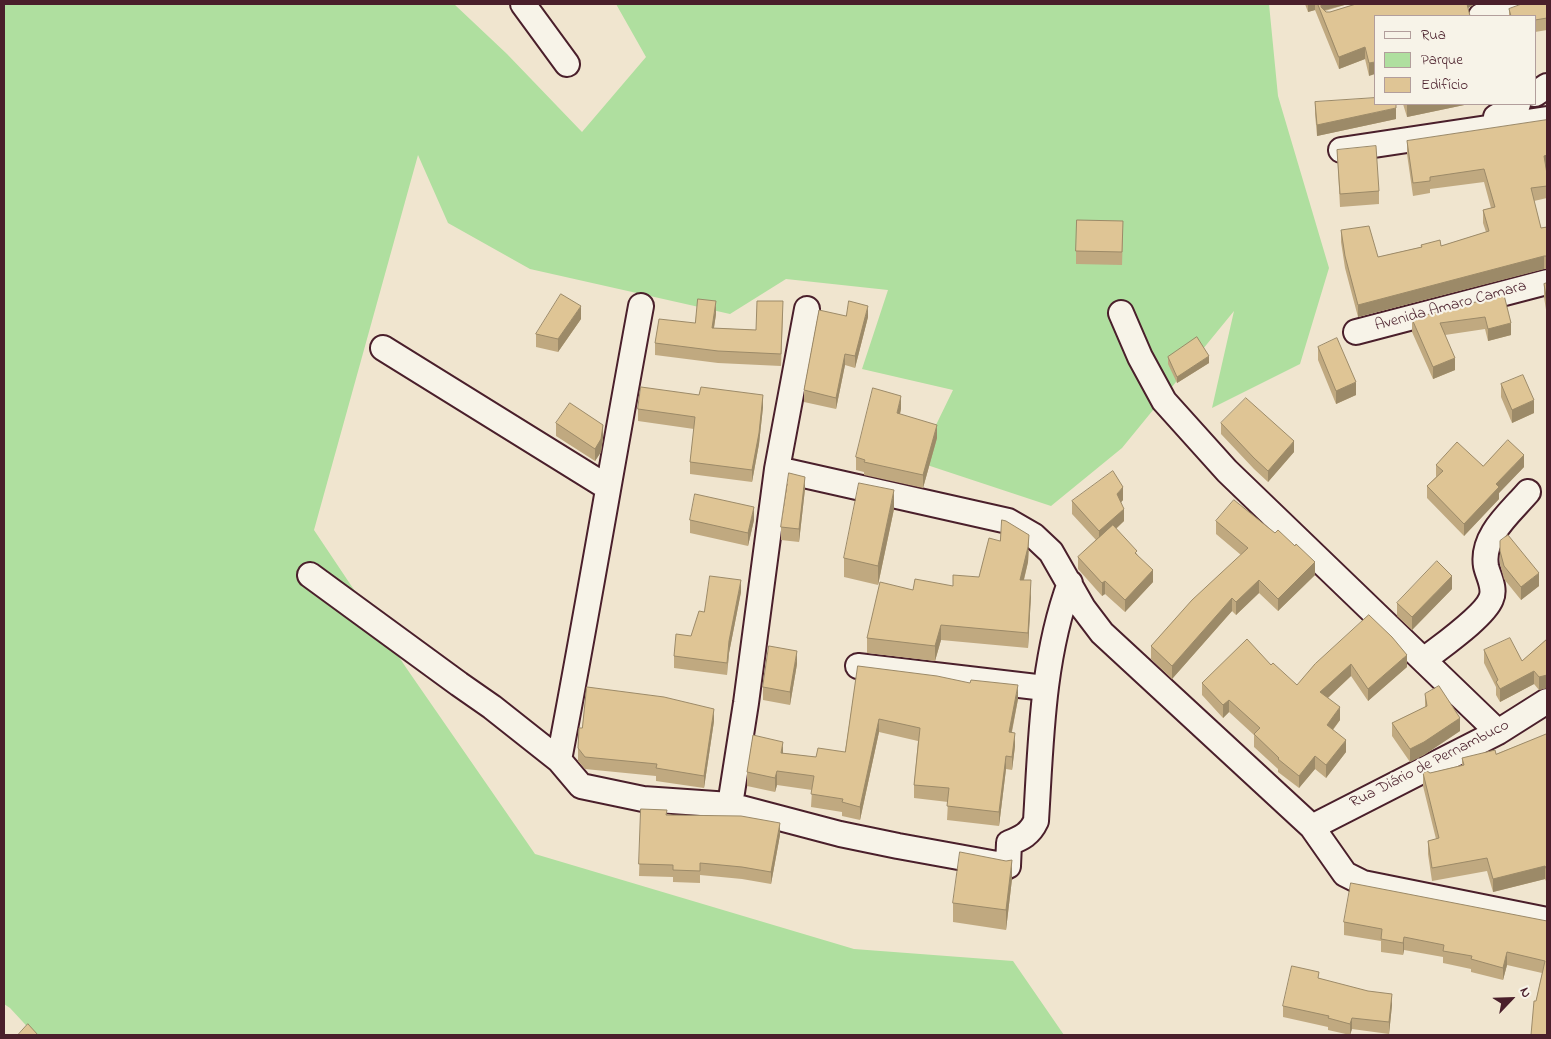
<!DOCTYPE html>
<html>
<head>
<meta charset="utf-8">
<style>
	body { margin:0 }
	#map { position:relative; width:1551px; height:1039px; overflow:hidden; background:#f0e5cf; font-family:"Indie Flower",sans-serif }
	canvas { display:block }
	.frame { position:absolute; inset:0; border:5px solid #4a1f2b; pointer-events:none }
	.legend { position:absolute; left:1374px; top:15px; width:162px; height:90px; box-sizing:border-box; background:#f7f3e8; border:1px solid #b29e9c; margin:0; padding:6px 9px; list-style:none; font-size:15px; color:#4a1f2b }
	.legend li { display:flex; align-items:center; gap:10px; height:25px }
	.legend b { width:25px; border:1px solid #b29e9c }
	.north { position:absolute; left:1486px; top:974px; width:50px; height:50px; -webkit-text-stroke:4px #f7f3e8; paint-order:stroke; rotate:66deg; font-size:14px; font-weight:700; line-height:20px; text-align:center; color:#4a1f2b }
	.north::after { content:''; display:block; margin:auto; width:18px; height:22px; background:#4a1f2b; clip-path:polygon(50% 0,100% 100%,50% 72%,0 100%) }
</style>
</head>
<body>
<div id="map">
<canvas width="1551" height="1039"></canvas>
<div class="frame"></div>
<ul class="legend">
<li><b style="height:6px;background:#f7f3e8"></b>Rua</li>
<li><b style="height:14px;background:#afdf9f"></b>Parque</li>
<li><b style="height:14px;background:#dfc595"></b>Edifício</li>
</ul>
<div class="north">N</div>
</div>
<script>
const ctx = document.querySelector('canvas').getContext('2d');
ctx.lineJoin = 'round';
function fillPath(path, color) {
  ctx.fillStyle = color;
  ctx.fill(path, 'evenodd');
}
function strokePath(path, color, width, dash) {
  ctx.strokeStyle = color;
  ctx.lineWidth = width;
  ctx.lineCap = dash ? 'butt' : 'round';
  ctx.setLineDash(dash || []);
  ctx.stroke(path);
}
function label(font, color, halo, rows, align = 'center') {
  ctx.font = font + ' "Indie Flower",sans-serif';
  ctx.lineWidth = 4.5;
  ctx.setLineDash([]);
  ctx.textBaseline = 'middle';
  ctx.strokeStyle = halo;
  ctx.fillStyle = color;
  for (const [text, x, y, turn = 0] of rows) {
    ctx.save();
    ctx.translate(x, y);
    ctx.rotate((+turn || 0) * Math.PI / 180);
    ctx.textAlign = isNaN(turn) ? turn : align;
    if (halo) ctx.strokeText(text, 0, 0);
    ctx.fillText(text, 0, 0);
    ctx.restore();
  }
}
fillPath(new Path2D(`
	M4 4H454L507 54 582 132 646 57 616 4H1269L1278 96 1329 268 1300 364 1212 408 1234 311 1122 448 1051 506 918 462 953 390 862 369 888 290 786 279 730 314 530 269 448 223 418 155 314 530 407 669 535 854 854 949 1013 961 1064 1035H35L10 1008 4 1004Z`), '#afdf9f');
const street = new Path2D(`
	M523 4 567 64
	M1481 16 1518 4
	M1535 94 1547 86
	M1496 117 1518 104
	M1341 150 1547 119
	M1121 313 1140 357 1164 401 1227 471 1498 732
	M1356 332 1547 282
	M383 348 607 487
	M777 469 1008 521 1034 536 1051 552 1083 608 1102 633 1312 827 1345 874 1363 883 1547 920
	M310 575 459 684 492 707 559 760 581 786 643 799 730 805 840 834 898 846 1008 866 1009 843C1022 838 1030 834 1036 821 1041 741 1042 659 1070 583
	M1424 660C1440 647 1484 617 1491 599 1496 588 1488 576 1486 566 1481 536 1510 513 1528 492
	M858 666 1045 688
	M559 760C588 609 613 457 641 306
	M730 805 746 703 777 469 807 309
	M1312 827 1498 732 1547 701`);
strokePath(street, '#4a1f2b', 28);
strokePath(street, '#f7f3e8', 24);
fillPath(new Path2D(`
	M1305 4H1348L1325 11 1326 12H1330L1356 4H1475L1468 8 1375 16 1369 76 1365 59 1339 69 1315 10 1308 12Z
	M1547 4V30L1535 32V16H1509V9Z
	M1315 102 1396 119 1317 136 1315 114Z
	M1403 104H1469L1407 117Z
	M1547 120V168H1546L1547 174V198L1534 201 1541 228 1547 227V269H1544L1358 317 1345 268 1341 242V230L1378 257 1421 247V245L1441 246 1486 232 1483 223V210L1491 208 1484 182 1430 189V193L1413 196 1407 154V141Z
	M1337 150 1379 191V204L1340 207Z
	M1123 234 1122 265 1076 264V251Z
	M1547 283V316L1544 297V284Z
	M1504 295 1511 335 1488 341 1485 329 1445 335 1455 370 1433 379 1412 332V319Z
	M716 314 714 328 756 330 783 314 781 366 718 363 655 355V343Z
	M846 316 868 317 855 368 845 365 836 409 804 402V390Z
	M581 319 558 352 536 347V334Z
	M1318 347 1356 395 1336 404 1318 360Z
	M1168 357 1209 363 1177 383 1168 364Z
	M1501 384 1534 413 1512 423 1501 397Z
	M699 395 763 407 759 444 752 482 690 474V462L694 429 638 421V409Z
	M901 409 900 414 937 438 923 488 864 475V472L856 470V457Z
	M556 423 603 438 601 452 595 461 556 436Z
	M1221 423 1294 452 1268 482 1254 469 1221 434Z
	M1436 465 1483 466 1524 467 1499 493V499L1464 536 1427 498V486L1436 477Z
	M805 489 799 542 781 540V527Z
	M1123 500 1121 502 1124 521 1116 529 1137 554 1153 582 1125 612 1105 594 1102 596 1078 569V557L1096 540 1072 514V501Z
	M894 509 878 585 844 577V558Z
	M690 520H754L748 546 690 533Z
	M1216 521 1315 575 1278 611 1259 593 1236 615 1232 611 1172 679 1151 659V646L1241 555 1216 534Z
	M1500 541 1539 586 1521 600 1504 579 1500 564Z
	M1029 550 1028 562 1024 580 1031 596 1028 648 941 640 935 661 867 653V638L913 590 953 586 979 577Z
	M1452 589 1412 630 1397 616V603Z
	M741 592 729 653 727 675 674 668V656L691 636 704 612Z
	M1369 615 1407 667 1368 701 1351 676 1328 698 1340 720 1333 730 1346 752 1326 778 1315 769 1299 788 1278 772V769L1254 747V735L1229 712 1223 718 1202 695V683L1297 685Z
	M1547 639V688L1539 690 1534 684 1500 702 1496 695V687L1484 663V650L1522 661Z
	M797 664 790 705 763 700V687Z
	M858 666 1018 699 1012 732 1015 746 1012 770 1006 769 999 826 947 820 948 802 914 798V785L918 741 879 732 860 820 842 816V812L811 807 812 790 777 785 775 792 747 786V772L783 753 816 757 845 752Z
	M1425 694 1460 731 1424 755 1410 762 1392 736V723L1425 707Z
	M714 721 704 788 656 781V776L585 769 578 761V748Z
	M1547 734V883L1545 879 1493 892 1487 871 1432 881 1428 854V841L1436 839 1423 786V773H1430L1462 765V758L1496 754Z
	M641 809 780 835 771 884 742 879 700 875V883L673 882V877L639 876Z
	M1006 861 1012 879 1006 930 953 922V903Z
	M1544 921 1547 1035 1536 1001 1542 973 1507 965 1503 980 1471 972V969L1443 963V957L1404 950 1403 955 1381 952V941L1344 935V922Z
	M1319 978 1392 1005 1389 1034 1352 1029 1350 1035 1328 1030V1027L1283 1017V1006Z`), '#c0a980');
fillPath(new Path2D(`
	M1308 4H1315V10L1308 12Z
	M1321 4H1348L1325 10 1322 14Z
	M1466 4H1475L1466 9Z
	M1365 47V59L1339 69V57Z
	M1375 62V74L1369 76V63Z
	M1411 104H1469L1407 117V105Z
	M1396 108V119L1317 136V125Z
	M1547 155V168L1544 169V156Z
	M1544 256V269L1358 317V305Z
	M716 301V314L712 340V328Z
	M581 306V319L558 352V339Z
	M868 306V317L855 368V356Z
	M1511 323V335L1488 341V329Z
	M845 354V365L836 409V398Z
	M1209 356V363L1177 383V377Z
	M1455 358V370L1433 379V367Z
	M1356 382V395L1336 404V391Z
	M763 395V407L759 444 752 482V470Z
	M901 396V409L897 426V413Z
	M1534 400V413L1512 423V410Z
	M603 425V438L601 452 595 461V449Z
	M937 425V438L923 488V475Z
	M1294 441V452L1268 482V471Z
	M1524 455V467L1499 493V499L1464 536V524L1496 484Z
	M805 477V489L799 542V529Z
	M1123 487V500L1117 507V494Z
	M894 490V509L878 585V566Z
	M754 507V520L748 546V533Z
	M1124 509V521L1099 544V531Z
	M1029 535 1028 562 1020 595V580Z
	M1315 562V575L1278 611V599Z
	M1153 570V582L1125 612V600Z
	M1539 573V586L1521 600V587Z
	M1452 576V589L1412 630V617Z
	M741 580V592L729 653 727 675 729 641Z
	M1031 580V596L1028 648V633Z
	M1259 580V593L1236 615V602Z
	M1105 581V594L1102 596V583Z
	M1232 598V611L1172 679V666Z
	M941 625V640L935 661V646Z
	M797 651V664L790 705V692Z
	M1407 655V667L1368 701V689Z
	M1351 664V676L1320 705V692Z
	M1534 671V684L1500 702V689Z
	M1547 675V688L1539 690V677Z
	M1018 685V699L1009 745V732Z
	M1229 700V712L1223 718V705Z
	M1340 707V720L1327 737V725Z
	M714 709V721L704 788V776Z
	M1460 718V731L1424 755 1410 762V749Z
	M879 719V732L860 820V807Z
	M1015 733V746L1012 770V757Z
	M1346 740V752L1326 778V765Z
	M783 742V755L781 753Z
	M1006 756V769L999 826V812Z
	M1315 756V769L1299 788V776Z
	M777 771V785L775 792V778Z
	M780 823V835L771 884V872Z
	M1012 860V879L1006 930V910Z
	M1545 866V879L1493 892V879Z
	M1404 937V950L1403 955V943Z
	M1507 952V965L1503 980V968Z
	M1392 994V1005L1389 1034V1022Z
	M1352 1018V1029L1350 1035V1024Z`), '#9c8a68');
const building = new Path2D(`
	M1318 4H1321V7L1326 12H1330L1356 4H1467L1470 16H1375V62L1369 63 1365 47 1339 57Z
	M1522 4H1547V18L1535 20V16H1511L1509 9Z
	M1375 98V104H1396V108L1317 125 1315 102Z
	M1547 120V155L1544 156 1547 174V186L1531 188 1541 228 1547 227V256H1544L1358 305 1345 256 1341 230 1369 226 1378 257 1422 247 1421 245 1440 240 1441 246 1489 231 1483 210 1495 207 1484 169 1430 177V181L1413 183 1407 141Z
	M1376 146 1379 191 1340 194 1337 150Z
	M1077 220 1123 221 1122 252 1076 251Z
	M1547 283V303L1544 284Z
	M561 294 581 306 558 339 536 334Z
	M1504 295 1511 323 1488 329 1485 317 1440 323 1455 358 1433 367 1412 319Z
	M698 299 716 301 712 328 756 330 757 301H783L781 354 718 351 655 343 659 319 695 323Z
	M849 301 868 306 855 356 845 354 836 398 804 390 819 310 846 316Z
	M1197 337 1209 356 1177 377 1168 357Z
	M1337 338 1356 382 1336 391 1318 347Z
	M1523 375 1534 400 1512 410 1501 384Z
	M641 387 699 395 701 387 763 395 759 433 752 470 690 462 695 417 638 409Z
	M873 388 901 396 897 413 937 425 923 475 864 462 865 460 856 457Z
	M1246 398 1294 441 1268 471 1254 458 1221 423Z
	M570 403 603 425 601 439 595 449 556 423Z
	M1508 440 1524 455 1496 484 1499 487 1464 524 1427 486 1443 471 1436 465 1457 442 1483 466Z
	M1113 471 1123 487 1117 494 1124 509 1099 531 1072 501Z
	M789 473 805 477 799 529 781 527Z
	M859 483 894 490 878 566 844 558Z
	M695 494 754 507 748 533 690 520Z
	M1234 500 1275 533 1278 530 1295 546 1296 544 1315 562 1278 599 1259 580 1236 602 1232 598 1172 666 1151 646 1192 600 1248 548 1216 521Z
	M1002 520 1006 521 1029 535 1028 547 1020 580H1031L1028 633 941 625 935 646 867 638 880 582 913 590 915 579 953 586V575L979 577 989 538 1000 541Z
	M1113 525 1137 551 1135 553 1153 570 1125 600 1105 581 1102 583 1078 557Z
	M1508 535 1539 573 1521 587 1504 566 1500 551V541Z
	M1437 561 1452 576 1412 617 1397 603Z
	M710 576 741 580 729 641 727 663 674 656 676 634 691 636 699 611 704 612Z
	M1369 615 1392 637 1407 655 1368 689 1351 664 1320 692 1340 707 1327 725 1346 740 1326 765 1315 756 1299 776 1278 759 1279 758 1254 734 1260 728 1229 700 1223 705 1202 683 1247 639 1271 665 1273 663 1297 685 1315 664Z
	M1510 638 1522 661 1547 639V675L1539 677 1534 671 1500 689 1496 682 1498 680 1484 650Z
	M769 646 797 651 790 692 763 687Z
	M858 666 937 676 970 683 971 680 1018 685 1009 732 1015 733 1012 757 1006 756 999 812 947 806 949 788 914 785 920 728 879 719 860 807 842 802 843 799 811 794 814 776 777 771 775 778 747 772 753 735 783 742 781 753 816 757 818 748 845 752Z
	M1439 686 1460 718 1424 742 1410 749 1392 723 1427 706 1425 694Z
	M587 687 664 697 714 709 704 776 656 768 657 764 585 757 578 748 579 728H582Z
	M1547 734V870L1545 866 1493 879 1487 858 1432 868 1428 841 1439 838 1423 773 1427 771 1430 773 1464 765 1462 758 1495 750 1496 754Z
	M641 809 667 810 666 815 741 816 780 823 771 872 742 867 700 863V871L673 870V865L639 864Z
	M960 852 1006 861 1012 860 1006 910 953 903Z
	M1351 883 1547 921V1035H1531L1534 1001H1536L1545 961 1507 952 1503 968 1471 959 1472 956 1443 951 1444 945 1404 937 1403 943 1381 939 1382 929 1344 922Z
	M1292 966 1319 972 1318 978 1368 991 1392 994 1389 1022 1352 1018 1350 1024 1328 1018 1329 1016 1283 1006Z
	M28 1024 38 1035H18Z`);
fillPath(building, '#dfc595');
strokePath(building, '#9c8a68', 1);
label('16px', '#4a1f2b', '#f7f3e8', [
	["Avenida Amaro Camara",1451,307,-15],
	["Rua Diário de Pernambuco",1430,765,-27]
]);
</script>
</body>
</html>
